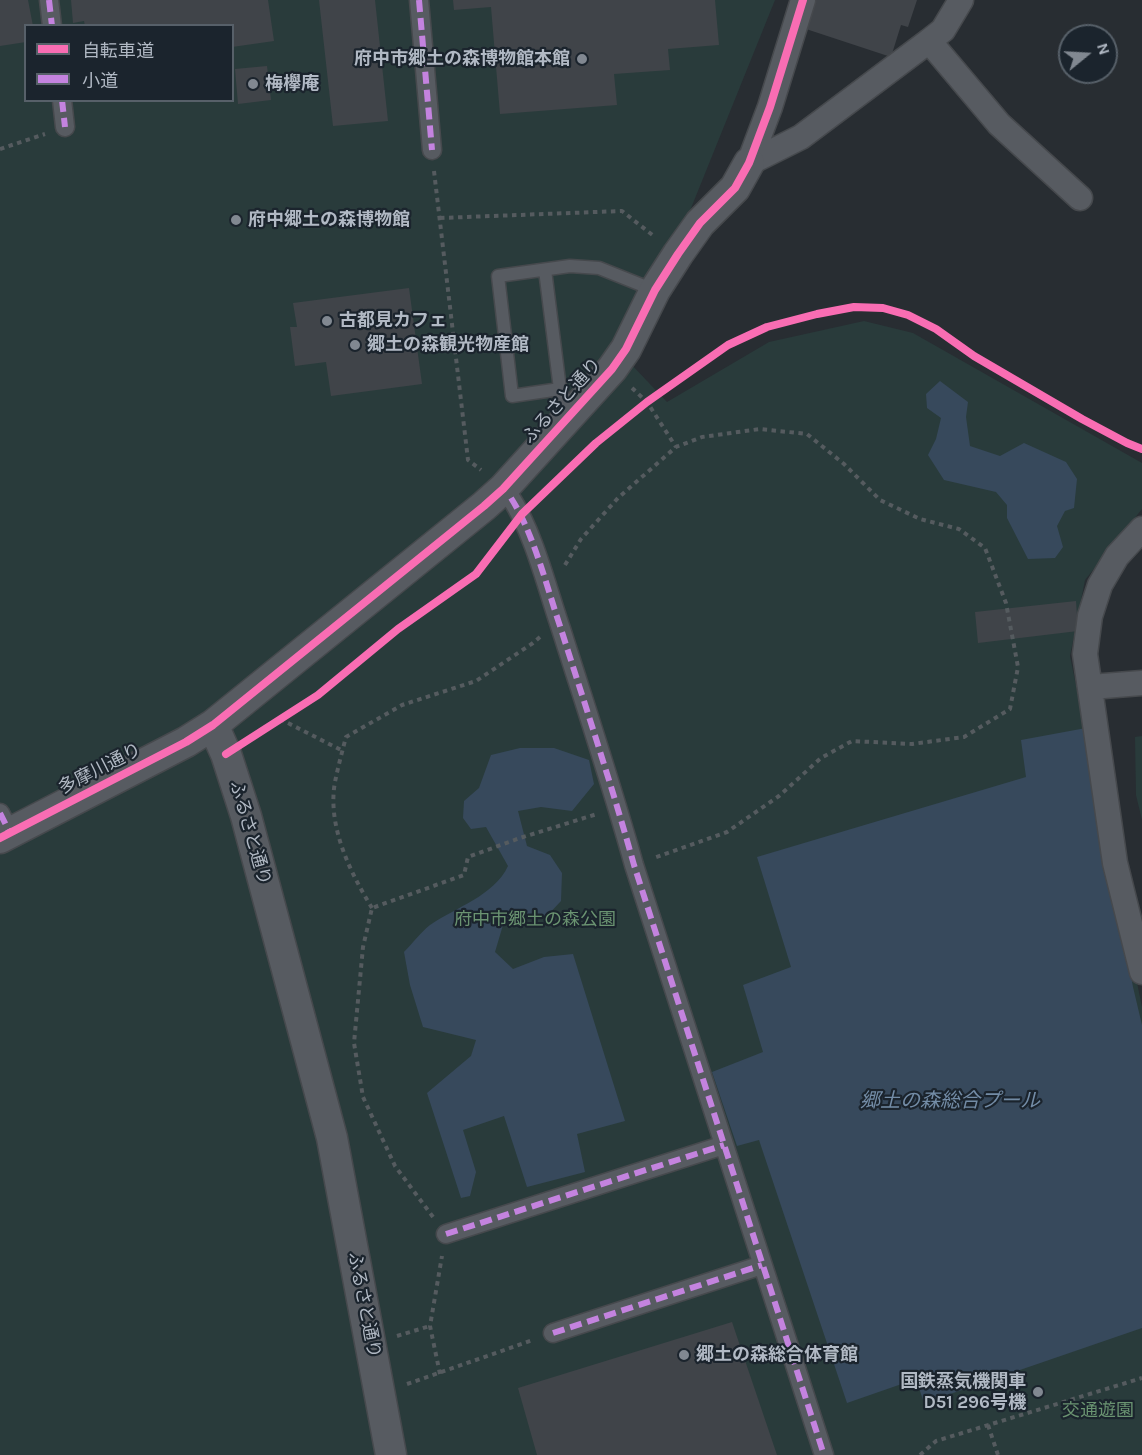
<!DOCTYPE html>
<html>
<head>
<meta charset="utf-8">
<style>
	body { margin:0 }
	#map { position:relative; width:1142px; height:1455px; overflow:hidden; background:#282d32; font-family:Karla,"Noto Sans JP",sans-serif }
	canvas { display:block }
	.legend { position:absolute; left:24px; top:24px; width:210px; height:78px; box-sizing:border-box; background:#1b242d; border:2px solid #576069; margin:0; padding:8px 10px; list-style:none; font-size:18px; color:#b1b9c4 }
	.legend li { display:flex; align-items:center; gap:12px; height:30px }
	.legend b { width:30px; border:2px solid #576069 }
	.north { position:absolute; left:1058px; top:24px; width:60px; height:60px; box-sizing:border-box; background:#1b242d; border:2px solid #576069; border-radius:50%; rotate:72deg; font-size:16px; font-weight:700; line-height:24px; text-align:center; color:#b1b9c4 }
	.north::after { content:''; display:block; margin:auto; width:21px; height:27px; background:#818891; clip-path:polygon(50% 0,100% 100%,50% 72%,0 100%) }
</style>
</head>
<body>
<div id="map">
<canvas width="1142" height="1455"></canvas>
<ul class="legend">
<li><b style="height:8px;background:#f96db3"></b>自転車道</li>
<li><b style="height:8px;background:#c483df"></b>小道</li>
</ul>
<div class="north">N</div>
</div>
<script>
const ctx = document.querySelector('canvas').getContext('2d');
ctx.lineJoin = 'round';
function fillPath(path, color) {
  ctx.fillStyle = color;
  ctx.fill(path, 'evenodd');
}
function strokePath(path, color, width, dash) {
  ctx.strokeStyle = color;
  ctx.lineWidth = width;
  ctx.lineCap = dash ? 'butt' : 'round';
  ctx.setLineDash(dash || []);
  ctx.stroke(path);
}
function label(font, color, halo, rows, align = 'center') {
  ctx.font = font + ' Karla,"Noto Sans JP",sans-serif';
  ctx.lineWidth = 4.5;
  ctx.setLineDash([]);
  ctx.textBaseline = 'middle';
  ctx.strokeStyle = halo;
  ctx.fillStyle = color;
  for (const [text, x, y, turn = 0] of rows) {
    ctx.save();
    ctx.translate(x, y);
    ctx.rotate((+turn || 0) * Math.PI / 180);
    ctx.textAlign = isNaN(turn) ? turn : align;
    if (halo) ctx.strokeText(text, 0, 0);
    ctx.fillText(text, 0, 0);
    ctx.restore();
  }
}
fillPath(new Path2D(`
	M0 0H775L681 233 611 343 667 402 769 342 864 321 913 333 1142 463V509L1085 580 1070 656 1142 1007V1455H0ZM26 26H232V100H26Z
	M1142 736V820L1136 795 1135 737Z`), '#293b3b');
fillPath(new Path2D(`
	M940 381 968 402 966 417 970 446 1000 456 1024 443 1066 462 1077 479 1074 508 1065 511 1057 526 1063 547 1055 558 1028 559 1007 518V505L996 492 944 480 928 455 936 439 941 418 927 408 926 394Z
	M1086 728 1133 987 1142 1025V1328L924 1403 916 1379 847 1403 759 1140 737 1146 712 1072 763 1052 743 985 791 967 757 857 1026 777 1021 740Z
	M520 748H554L589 760 594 784 572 811 541 807 518 811 527 846 550 855 562 873 561 901 546 917 529 918 503 925 495 952 513 969 544 957 573 954 625 1121 577 1134 585 1172 527 1187 504 1116 463 1130 476 1172 470 1196 461 1198 427 1093 471 1056 476 1040 423 1027 410 985 404 952C413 943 421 932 430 925 456 907 494 896 508 866L486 827 471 829 463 818 464 801 479 788 491 755Z`), '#37495c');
fillPath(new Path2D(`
	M0 0H28L33 26H26V42L0 46Z
	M71 0H268L274 41 232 47V26H85L84 21 73 23Z
	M319 0H375L388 121 333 126Z
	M453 0H715L719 45 668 49 670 70 614 74 617 105 500 114 491 7 454 10Z
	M815 0H917L908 27 901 25 891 57 806 29Z
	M267 66 271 100 238 104 235 69Z
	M409 288 422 384 331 396 326 362 295 366 290 327H297L293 303Z
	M1076 601 1078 631 978 643 975 612Z
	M732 1322 777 1455H537L518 1388Z`), '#404449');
const service = new Path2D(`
	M545 270 560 389 570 412
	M560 389 512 396 498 276 570 266 599 268 654 290`);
const pedestrian = new Path2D(`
	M49 0 52 26
	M419 0 432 150
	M62 100 65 127
	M511 498C534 534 547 588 561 629 586 708 612 786 634 865L824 1455
	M0 813 10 833
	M446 1234 724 1145
	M553 1333 762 1265`);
const minor = new Path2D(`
	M929 41 999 124 1080 198
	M749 163 801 137 929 41 943 30 961 0
	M749 163 770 107 803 0
	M1142 529 1117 556 1100 585 1090 616 1085 654 1115 863 1142 972
	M1091 687 1142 683`);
const tertiary = new Path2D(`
	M213 725 226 754 246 816 332 1138 391 1455
	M0 838 186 742 213 725 484 506 503 489 612 369 626 349 655 290 678 254 700 223 735 188 749 163`);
strokePath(service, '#46494d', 15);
strokePath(pedestrian, '#46494d', 21);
strokePath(minor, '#46494d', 27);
strokePath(tertiary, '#46494d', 33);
strokePath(new Path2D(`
	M0 149 45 134
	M434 171 468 460 481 470
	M440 218 622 211 655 237
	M632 388 647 402 676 447
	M565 565 581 539 618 498 676 447 702 437 760 429 807 434 844 464 880 500 920 519 959 529 985 548 1006 603 1018 667 1010 709 964 737 912 744 852 741 821 758 779 796 727 832 654 858
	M280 719 343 751
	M372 908C350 872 327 826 335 782 338 767 342 752 346 737L402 705 476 681 533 643 540 637
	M433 1217 395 1166 363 1097 354 1043 363 947 372 908 464 875 468 857 520 838 597 814
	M397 1336 430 1326
	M440 1374 430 1326 442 1256
	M407 1384 533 1340
	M988 1425 998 1455
	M920 1455 936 1441 1142 1378`), '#555b5f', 4, [4.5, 4.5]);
strokePath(service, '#575b61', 12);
strokePath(pedestrian, '#575b61', 18);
strokePath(minor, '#575b61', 24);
strokePath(tertiary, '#575b61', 30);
strokePath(new Path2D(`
	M49 0 52 26
	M419 0 432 150
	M62 100 65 127
	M511 498C534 534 547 588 561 629 586 708 612 786 634 865L824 1455
	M0 813 10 833
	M446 1234 724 1145
	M553 1333 762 1265`), '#c483df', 6, [12, 6]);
strokePath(new Path2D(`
	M226 754 318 695 398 629 476 574 522 514 596 443 647 402 728 345 767 327 817 314 854 307 883 308 908 315 936 329 974 356 1082 419 1127 443 1142 449
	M0 838 186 742 213 725 484 506 503 489 612 369 626 349 655 290 678 254 700 223 735 188 749 163 770 107 803 0`), '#f96db3', 8);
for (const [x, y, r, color] of [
	[582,59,6,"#818891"],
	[253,84,6,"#818891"],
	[236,220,6,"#818891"],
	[327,321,6,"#818891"],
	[355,345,6,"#818891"],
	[684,1355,6,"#818891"],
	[1038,1392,6,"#818891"]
]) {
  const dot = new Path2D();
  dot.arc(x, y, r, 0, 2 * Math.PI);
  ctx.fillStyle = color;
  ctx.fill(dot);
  strokePath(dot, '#1b242d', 2);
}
label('bold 18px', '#b1b9c4', '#1b242d', [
	["府中市郷土の森博物館本館",570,59,"right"],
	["梅欅庵",265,84],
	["府中郷土の森博物館",248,220],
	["古都見カフェ",339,321],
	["郷土の森観光物産館",367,345],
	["郷土の森総合体育館",696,1355],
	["国鉄蒸気機関車",1026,1382,"right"],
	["D51 296号機",1026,1403,"right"]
], 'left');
label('18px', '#b1b9c4', '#1b242d', [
	["ふるさと通り",562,401,-48],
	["多摩川通り",100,769,-27],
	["ふるさと通り",250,833,74],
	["ふるさと通り",364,1305,79]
]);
label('18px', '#6a9371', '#1b242d', [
	["府中市郷土の森公園",535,920],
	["交通遊園",1098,1411]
]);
label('italic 20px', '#738ca6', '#1b242d', [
	["郷土の森総合プール",950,1101]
]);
</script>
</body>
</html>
